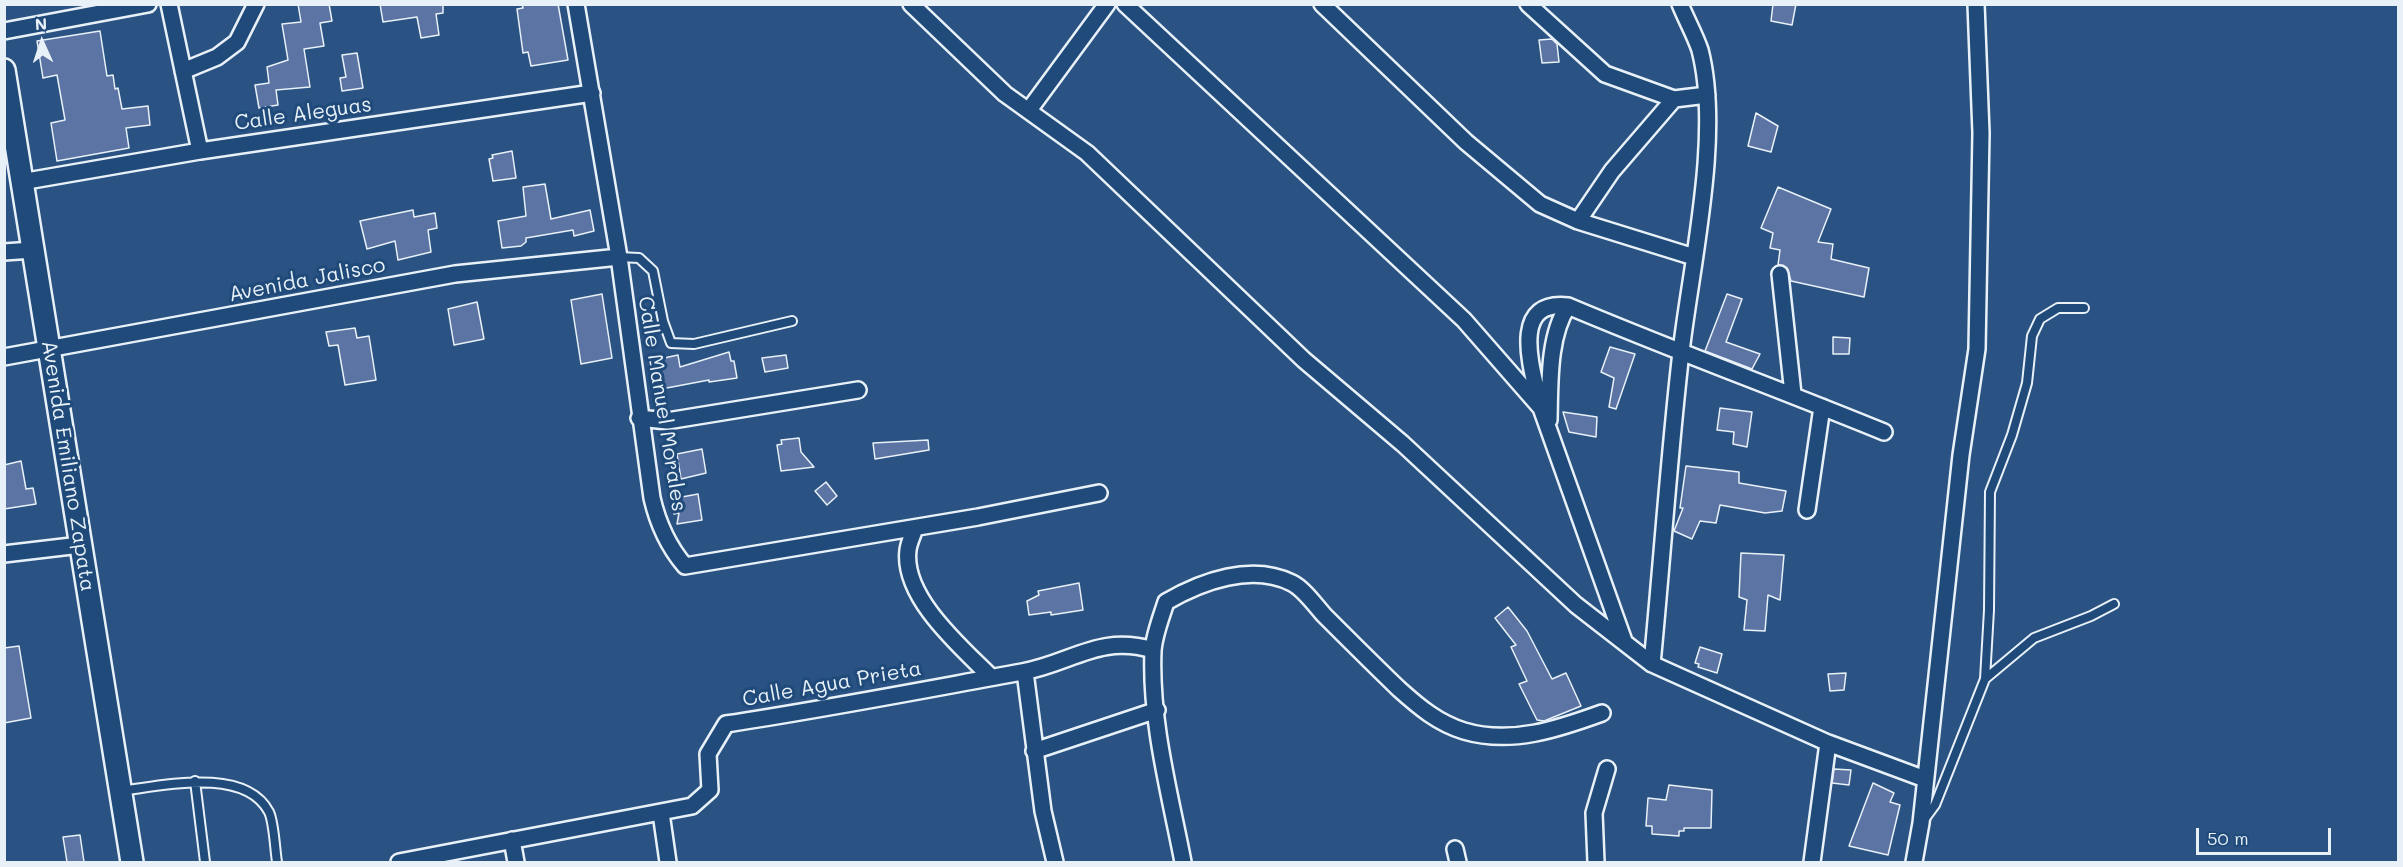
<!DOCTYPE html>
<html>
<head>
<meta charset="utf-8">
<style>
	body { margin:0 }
	#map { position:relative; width:2403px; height:867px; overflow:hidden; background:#2a5282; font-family:Mali,sans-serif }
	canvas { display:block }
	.frame { position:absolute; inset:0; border:6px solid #e8f1f8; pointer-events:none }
	.north { position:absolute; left:12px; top:12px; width:60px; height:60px; -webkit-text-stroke:4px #1f4a7a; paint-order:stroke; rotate:357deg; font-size:16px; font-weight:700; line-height:24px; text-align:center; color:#e8f1f8 }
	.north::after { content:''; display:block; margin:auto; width:21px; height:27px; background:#e8f1f8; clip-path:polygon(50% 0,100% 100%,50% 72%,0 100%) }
	.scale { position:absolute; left:2196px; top:828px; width:135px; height:27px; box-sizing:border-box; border:3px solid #e8f1f8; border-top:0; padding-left:8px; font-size:18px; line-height:21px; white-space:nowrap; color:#e8f1f8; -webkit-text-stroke:4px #1f4a7a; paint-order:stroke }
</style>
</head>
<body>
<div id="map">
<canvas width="2403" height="867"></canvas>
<div class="frame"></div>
<div class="north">N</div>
<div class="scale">50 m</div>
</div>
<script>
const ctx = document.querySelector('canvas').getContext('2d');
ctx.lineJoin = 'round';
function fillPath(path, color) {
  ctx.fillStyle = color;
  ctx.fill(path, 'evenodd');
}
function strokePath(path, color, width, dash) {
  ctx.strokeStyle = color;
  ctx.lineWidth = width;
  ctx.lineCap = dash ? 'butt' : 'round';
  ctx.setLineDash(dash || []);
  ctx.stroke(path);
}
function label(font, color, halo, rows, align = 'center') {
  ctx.font = font + ' Mali,sans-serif';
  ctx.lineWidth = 6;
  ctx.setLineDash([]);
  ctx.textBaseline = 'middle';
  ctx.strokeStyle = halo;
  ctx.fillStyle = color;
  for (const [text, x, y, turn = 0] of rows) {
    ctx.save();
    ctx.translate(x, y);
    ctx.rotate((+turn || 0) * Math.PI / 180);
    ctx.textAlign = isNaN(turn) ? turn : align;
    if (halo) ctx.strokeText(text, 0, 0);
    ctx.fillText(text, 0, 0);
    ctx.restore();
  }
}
const building = new Path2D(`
	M298 4H329L332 21 320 23 324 46 304 49 310 87 276 90 278 105 259 108 255 85 269 83 267 67 288 60 282 24 301 22Z
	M380 4H443V13L436 14 439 35 421 38 417 17 383 22Z
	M522 4H558L568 60 531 66 528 52 523 53 517 9 523 8Z
	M1773 4H1796L1792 25 1771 21Z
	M100 31 107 76 113 75 115 89 118 88 122 109 148 106 150 125 126 128 129 148 57 161 51 123 65 120 57 75 43 78 37 41Z
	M1552 39 1557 44 1559 62 1542 63 1539 40Z
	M357 53 363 88 342 91 340 78 346 77 342 55Z
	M1756 113 1778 126 1771 152 1748 146Z
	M512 151 516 178 493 181 489 159 493 158 492 155Z
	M545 184 551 219 590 210 594 231 574 236 573 230 526 238V242L521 246 502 248 498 221 526 216 523 187Z
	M1778 187 1831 209 1818 242 1833 244 1831 259 1869 268 1864 297 1791 281 1787 268 1778 265 1780 250 1770 248 1773 233 1761 228Z
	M413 210 414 217 435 213 437 228 428 230 431 252 398 260 395 241 367 249 360 221Z
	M602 294 612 358 581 364 571 300Z
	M1727 294 1742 299 1726 342 1760 354 1752 369 1705 351Z
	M477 302 484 339 454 345 448 309Z
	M355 328 357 338 369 336 376 380 345 385 338 345 329 346 326 332Z
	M1833 337 1850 338 1849 354H1833Z
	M1610 347 1635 354 1616 409 1609 407 1614 378 1601 372Z
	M729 352 731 361H734L737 378 709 382V380L656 390 650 361 678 355 680 367Z
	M786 355 788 368 765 372 762 358Z
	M1720 408 1752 412 1747 447 1733 444 1734 432 1717 430Z
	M1563 412 1597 417 1596 437 1569 432Z
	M799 438 801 452 814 467 781 471 777 445 782 444 781 440Z
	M928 440 929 450 875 459 873 443Z
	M702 449 706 473 681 479 677 454Z
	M21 461 26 489 33 488 36 504 4 509V465Z
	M1686 466 1739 472V483L1786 491 1782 511 1765 513 1720 505 1716 523 1700 521 1692 539 1674 531 1683 508H1680Z
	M826 482 837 496 827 505 815 491Z
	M698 494 702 520 677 524 679 513 674 514 671 499Z
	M1741 553 1784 555 1780 600 1768 595 1765 631 1744 630 1747 600 1739 597Z
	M1079 583 1083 610 1051 615V612L1029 615 1027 601 1039 595 1038 591Z
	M1508 607 1527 631 1552 679 1566 673 1581 706 1544 721 1537 720 1519 684 1527 681 1511 647 1516 645 1495 618Z
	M19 646 31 718 4 723V648Z
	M1700 647 1722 654 1717 673 1698 667 1699 664 1695 663Z
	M1846 673 1844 690 1830 691 1828 674Z
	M1834 769 1851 770 1849 785 1832 783Z
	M1873 783 1894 793 1890 802 1900 805 1888 855 1849 846Z
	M1669 785 1712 790 1711 828H1684V831H1679V836L1652 834V826H1646L1648 798 1666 800Z
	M80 835 84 862H67L63 837Z`);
fillPath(building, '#5b74a4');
strokePath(building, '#e8f1f8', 1.5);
const service = new Path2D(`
	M619 257 639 258 653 271 663 321 671 343 694 344 792 321
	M1985 679 1989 610 1990 492 2012 435 2027 383 2032 336 2040 319 2058 308H2084
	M195 781 205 862
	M121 791C161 786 245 766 269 812 274 822 275 850 277 862
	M1924 820 1935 805 1985 679 2034 638 2091 616 2114 604`);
const minor = new Path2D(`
	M169 4 200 151
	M576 4 619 257 652 498C658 524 668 546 685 566L978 517 1099 493
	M911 4 1005 94 1087 153 1304 360 1403 444 1576 605 1652 664 1828 743 1925 779
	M1125 4 1464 320 1541 408 1624 641
	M1322 4 1466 142 1540 204 1578 221 1694 257
	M1528 4 1605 74 1674 99 1707 95
	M4 31 148 4
	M183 71 217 57 237 42 256 4
	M1029 110 1107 4
	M21 182 200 151 592 93
	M1578 221 1612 171 1674 99
	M4 252 33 250
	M1780 274 1793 394
	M4 357 455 274 619 257
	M1540 405C1533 372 1508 299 1568 306 1672 350 1779 389 1884 432
	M639 418 667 421 858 390
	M1549 420C1550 384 1548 336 1568 306
	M1807 510 1822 407
	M915 528C913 535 909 542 908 550 902 597 961 647 991 677
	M4 554 80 545
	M1652 664C1662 561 1669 456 1681 352 1691 265 1722 135 1700 50 1695 35 1686 19 1680 4
	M1025 672 1043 811 1055 862
	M1034 751 1157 710
	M661 813 668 862
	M512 840 516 862
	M1455 849 1458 862
	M399 862 692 806 710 790 708 754 726 724C825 709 923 690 1022 672 1072 663 1099 634 1153 650
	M1183 862C1170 794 1150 722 1153 651 1154 635 1161 618 1166 602 1202 581 1252 563 1292 583 1304 589 1315 605 1324 615 1349 640 1374 665 1399 689 1419 707 1438 723 1464 731 1511 745 1558 729 1602 713
	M1596 862 1594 813 1607 769
	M1812 862 1828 743
	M1914 862 1921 823 1961 455 1977 349 1981 133 1976 4`);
const secondary = new Path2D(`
	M4 70 132 862`);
strokePath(service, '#e8f1f8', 12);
strokePath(minor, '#e8f1f8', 20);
strokePath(secondary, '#e8f1f8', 26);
strokePath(service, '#1f4a7a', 8);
strokePath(minor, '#1f4a7a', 15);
strokePath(secondary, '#1f4a7a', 21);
label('21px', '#e8f1f8', '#1f4a7a', [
	["Calle Aleguas",303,114,-8],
	["Avenida Jalisco",307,280,-11],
	["Calle Manuel Morales",662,404,81],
	["Avenida Emiliano Zapata",68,466,81],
	["Calle Agua Prieta",832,684,-10]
]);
</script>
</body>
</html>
